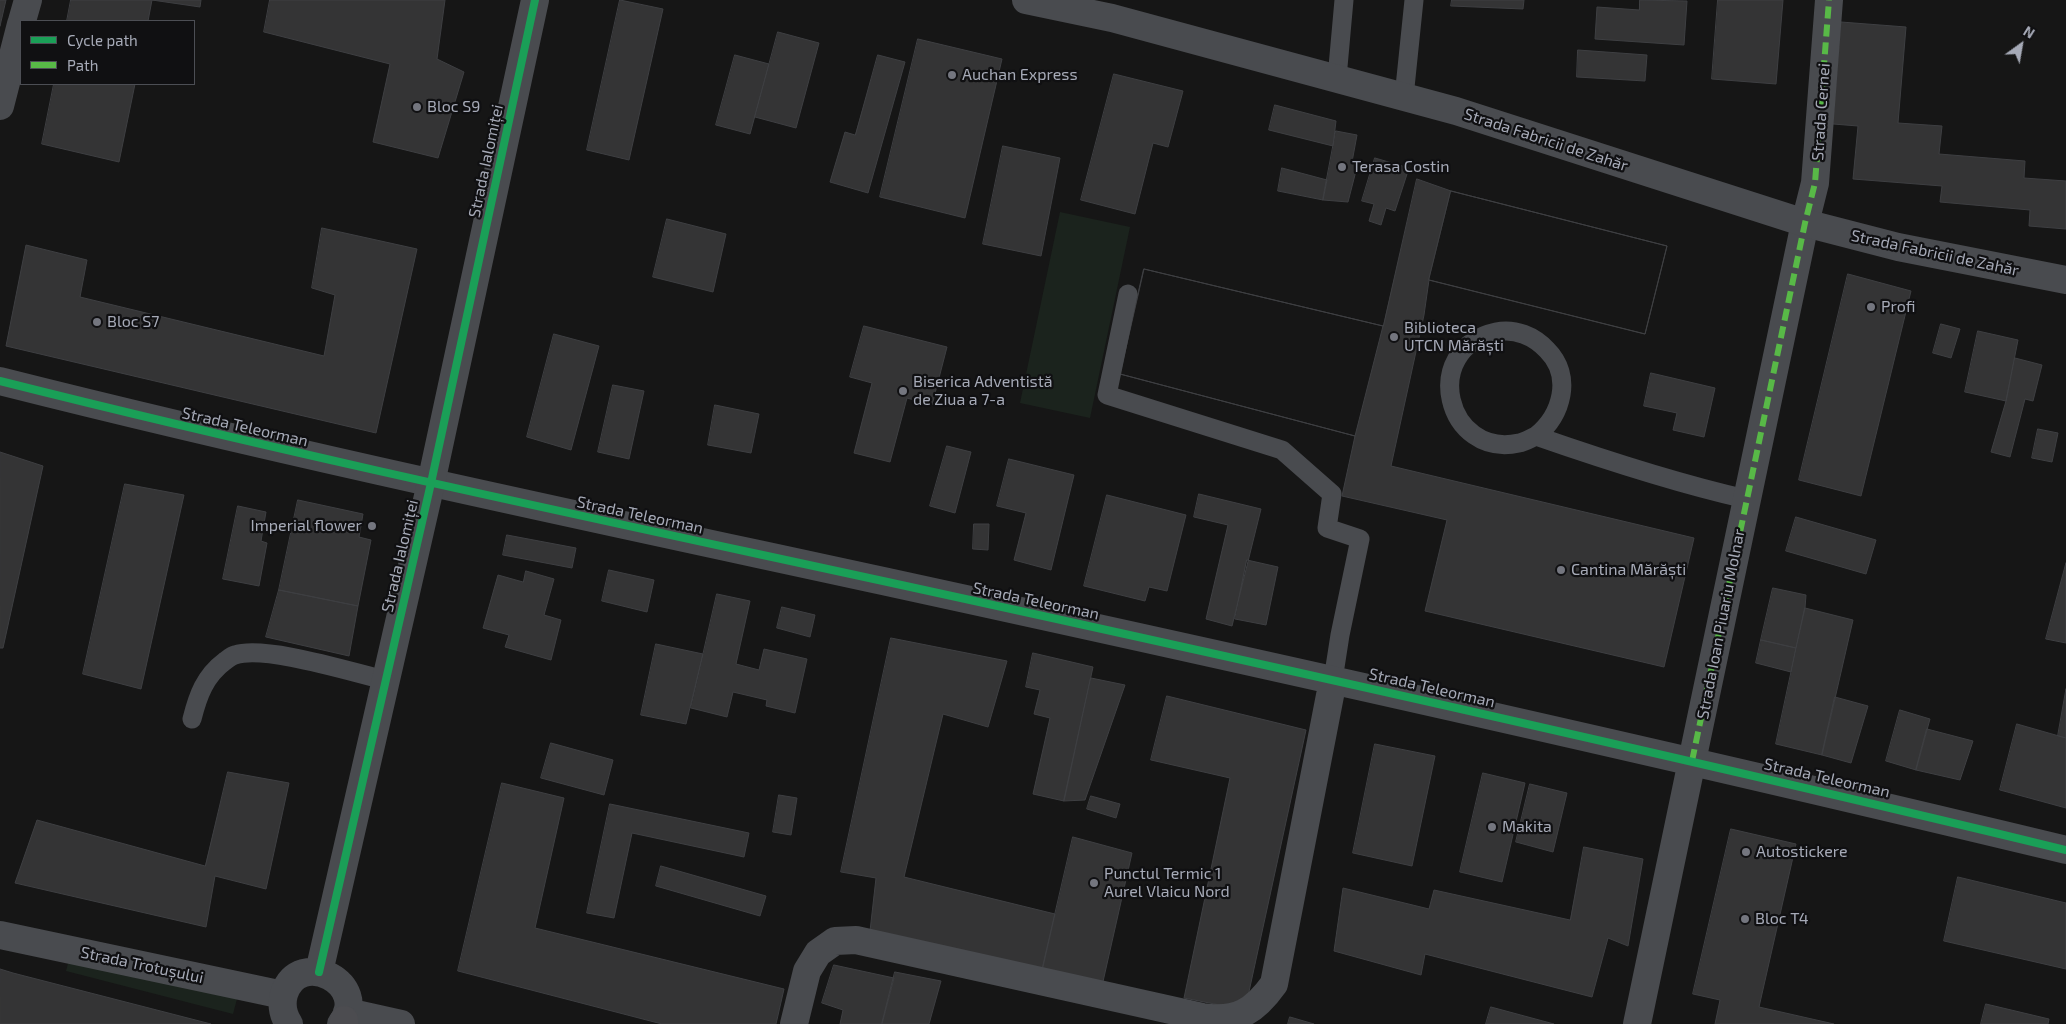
<!DOCTYPE html>
<html>
<head>
<meta charset="utf-8">
<style>
	body { margin:0 }
	#map { position:relative; width:2066px; height:1024px; overflow:hidden; background:#161616; font-family:"Exo 2",sans-serif }
	canvas { display:block }
	.legend { position:absolute; left:20px; top:20px; width:175px; height:65px; box-sizing:border-box; background:#101012; border:1px solid #4c4e54; margin:0; padding:6px 9px; list-style:none; font-size:15px; color:#a6aab7 }
	.legend li { display:flex; align-items:center; gap:10px; height:25px }
	.legend b { width:25px; border:1px solid #4c4e54 }
	.north { position:absolute; left:1996px; top:20px; width:50px; height:50px; -webkit-text-stroke:4px #101012; paint-order:stroke; rotate:32deg; font-size:14px; font-weight:700; line-height:20px; text-align:center; color:#a6aab7 }
	.north::after { content:''; display:block; margin:auto; width:18px; height:22px; background:#a6aab7; clip-path:polygon(50% 0,100% 100%,50% 72%,0 100%) }
</style>
</head>
<body>
<div id="map">
<canvas width="2066" height="1024"></canvas>
<ul class="legend">
<li><b style="height:6px;background:#1a9f57"></b>Cycle path</li>
<li><b style="height:6px;background:#58b947"></b>Path</li>
</ul>
<div class="north">N</div>
</div>
<script>
const ctx = document.querySelector('canvas').getContext('2d');
ctx.lineJoin = 'round';
function fillPath(path, color) {
  ctx.fillStyle = color;
  ctx.fill(path, 'evenodd');
}
function strokePath(path, color, width, dash) {
  ctx.strokeStyle = color;
  ctx.lineWidth = width;
  ctx.lineCap = dash ? 'butt' : 'round';
  ctx.setLineDash(dash || []);
  ctx.stroke(path);
}
function label(font, color, halo, rows, align = 'center') {
  ctx.font = font + ' "Exo 2",sans-serif';
  ctx.lineWidth = 4.5;
  ctx.setLineDash([]);
  ctx.textBaseline = 'middle';
  ctx.strokeStyle = halo;
  ctx.fillStyle = color;
  for (const [text, x, y, turn = 0] of rows) {
    ctx.save();
    ctx.translate(x, y);
    ctx.rotate((+turn || 0) * Math.PI / 180);
    ctx.textAlign = isNaN(turn) ? turn : align;
    if (halo) ctx.strokeText(text, 0, 0);
    ctx.fillText(text, 0, 0);
    ctx.restore();
  }
}
fillPath(new Path2D(`
	M1060 212 1130 227 1090 418 1020 403Z
	M70 956 237 999 233 1014 66 971Z`), '#1b231d');
const building = new Path2D(`
	M0 0H6L0 26Z
	M71 0H201L200 7 152 0 148 21H67Z
	M270 0H445L437 59 464 72 438 158 373 142 390 64 264 32Z
	M620 0 663 9 629 160 587 150Z
	M1452 0H1524L1523 9 1451 6Z
	M1640 0 1687 1 1684 45 1595 39 1597 7 1639 10Z
	M1718 0H1783L1776 84 1712 79Z
	M1841 22 1906 27 1898 123 1942 126 1939 154 2025 161 2024 178 2066 181V229L2029 226 2030 210 1940 202 1942 186 1853 179 1858 126 1833 124Z
	M778 32 819 43 796 128 755 117Z
	M918 39 1002 59 965 218 880 197Z
	M1578 50 1647 55 1645 81 1577 77Z
	M735 55 769 64 750 134 716 125Z
	M878 55 905 62 868 193 830 182 845 132 855 135Z
	M1114 74 1183 91 1168 147 1153 143 1135 214 1081 200Z
	M54 84H135L119 162 42 144Z
	M1275 105 1336 121 1333 146 1269 130Z
	M1336 131 1357 135 1352 162 1358 163 1348 202 1323 200Z
	M1003 146 1060 158 1041 256 983 244Z
	M1375 158 1409 168 1395 211 1386 208 1381 225 1369 221 1374 204 1362 201Z
	M1282 168 1327 180 1323 200 1278 191Z
	M1417 179 1451 191 1667 246 1645 334 1429 280 1424 315 1391 466 1694 538 1664 667 1425 611 1447 520 1342 496 1355 436 1120 374 1144 269 1383 326Z
	M1451 191 1667 246 1645 334 1429 280Z
	M667 219 726 234 713 292 653 277Z
	M322 228 417 249 376 433 6 346 26 245 87 260 80 297 324 356 335 295 312 288Z
	M1144 269 1383 326 1355 436 1120 374Z
	M1848 274 1911 291 1861 496 1799 480Z
	M1941 324 1960 329 1951 358 1933 353Z
	M864 326 947 347 932 405 907 398 890 462 854 453 872 383 850 377Z
	M1978 331 2018 340 2006 401 1965 392Z
	M554 334 599 346 571 450 527 437Z
	M2015 358 2042 365 2033 401 2025 399 2010 457 1991 452 2006 401Z
	M1651 373 1715 388 1704 437 1673 430 1677 413 1644 406Z
	M613 385 644 391 629 459 598 452Z
	M715 405 759 414 751 453 708 445Z
	M2038 429 2058 433 2052 462 2032 458Z
	M947 446 971 452 955 513 930 506Z
	M0 452 43 466 3 648H0Z
	M1009 459 1074 475 1051 570 1014 560 1026 513 997 506Z
	M125 484 184 495 141 689 83 674Z
	M1199 494 1261 509 1232 626 1206 619 1228 525 1194 517Z
	M1107 495 1186 515 1167 591 1149 587 1145 601 1084 586Z
	M298 500 363 514 359 537 371 540 358 606 279 590Z
	M238 506 266 512 261 541 267 543 259 586 223 579Z
	M1796 517 1876 540 1866 574 1786 551Z
	M974 524H989L988 550 973 549Z
	M507 535 576 548 572 568 503 555Z
	M1247 560 1278 567 1266 625 1235 619Z
	M2066 563V643L2046 639Z
	M609 570 654 580 647 612 602 601Z
	M526 571 554 579 544 615 561 620 551 660 505 647 509 635 483 628 498 575 523 582Z
	M1773 588 1806 595 1805 608 1796 648 1761 640Z
	M279 590 358 606 349 656 266 637Z
	M717 594 750 601 736 664 759 670 764 649 807 659 795 713 766 706 767 700 733 692 727 717 691 708Z
	M782 607 815 615 810 637 777 628Z
	M1805 608 1853 620 1822 755 1776 744Z
	M891 638 1007 661 988 727 943 714 904 877 1055 914 1042 971 870 931 876 878 841 872Z
	M1761 640 1796 648 1791 672 1756 663Z
	M656 644 703 654 686 724 641 715Z
	M1033 653 1093 667 1064 801 1033 794 1050 718 1034 714 1040 690 1026 687Z
	M1091 678 1125 685 1085 800 1064 801Z
	M2066 689V738L2058 736Z
	M1167 696 1306 730 1245 1010 1184 998 1230 778 1151 760Z
	M1835 697 1868 706 1851 763 1822 755Z
	M1900 710 1930 719 1916 770 1886 761Z
	M2017 724 2066 738V808L2000 790Z
	M1927 729 1973 741 1960 780 1916 770Z
	M551 743 613 760 604 795 541 778Z
	M1375 744 1435 756 1412 866 1353 853Z
	M228 772 289 783 266 889 215 876 206 927 15 883 37 820 205 866Z
	M1483 773 1525 783 1502 882 1460 872Z
	M502 783 564 798 535 928 784 989 776 1024H662L458 971Z
	M1530 784 1567 793 1553 852 1516 842Z
	M779 795 797 798 791 835 773 832Z
	M1091 796 1120 804 1116 818 1087 809Z
	M610 804 749 833 744 857 632 833 614 918 587 913Z
	M1731 829 1796 844 1759 1007 1834 1024H1715L1720 1000 1693 994Z
	M1073 837 1132 853 1102 986 1042 971Z
	M1584 847 1643 859 1628 946 1608 938 1592 997 1425 954 1421 975 1334 951 1343 888 1429 909 1434 890 1570 920Z
	M661 866 766 896 760 916 656 886Z
	M1958 877 2066 903V969L1944 941Z
	M834 965 894 978 882 1024H840L843 1010 822 1003Z
	M0 969 13 973 211 1024H0Z
	M895 972 941 981 929 1024H882Z
	M1986 1004 2049 1019 2048 1024H1981Z
	M1491 1007 1554 1024H1486Z
	M1290 1017 1314 1024H1288Z`);
fillPath(building, '#343435');
strokePath(building, '#3e3f42', 1);
strokePath(new Path2D(`
	M1337 78 1344 0
	M1404 97 1414 0
	M1128 294 1107 395 1282 450 1332 494 1327 528 1360 539 1340 635 1333 680
	M1536 436C1562 415 1573 376 1547 350 1534 336 1515 328 1496 332 1419 349 1446 459 1519 443 1525 442 1531 438 1536 436 1605 460 1675 483 1746 499
	M192 719C198 695 205 676 225 661 228 659 231 656 235 655 265 645 351 672 385 680`), '#494b4f', 19);
strokePath(new Path2D(`
	M1692 761 1805 223`), '#494b4f', 28);
strokePath(new Path2D(`
	M22 21 28 0
	M0 106 21 24
	M1805 223 1815 183 1829 0
	M0 381C293 455 588 517 883 581 1278 667 1673 755 2066 850
	M0 935 283 995
	M794 1024 807 971 818 953 835 941 856 940 1202 1017C1237 1022 1254 1012 1274 984L1333 680
	M1637 1024 1692 761`), '#494b4f', 28);
strokePath(new Path2D(`
	M1026 0 1112 18 1456 111 1805 223 1898 247 2066 280
	M319 972 431 483 535 0
	M347 1012 401 1024
	M289 1024C283 1015 281 1005 284 994 299 946 372 985 341 1024`), '#494b4f', 28);
strokePath(new Path2D(`
	M344 1020V1024`), '#4c4c50', 28);
strokePath(new Path2D(`
	M1692 761 1805 223 1815 183 1829 0`), '#58b947', 6, [12, 6]);
strokePath(new Path2D(`
	M0 381C293 455 588 517 883 581 1278 667 1673 755 2066 850
	M319 972 431 483 535 0`), '#1a9f57', 8);
for (const [x, y, r, color] of [
	[952,75,5,"#74767f"],
	[417,107,5,"#74767f"],
	[1342,167,5,"#74767f"],
	[1871,307,5,"#74767f"],
	[97,322,5,"#74767f"],
	[1394,337,5,"#74767f"],
	[903,391,5,"#74767f"],
	[372,526,5,"#74767f"],
	[1561,570,5,"#74767f"],
	[1492,827,5,"#74767f"],
	[1746,852,5,"#74767f"],
	[1094,883,5,"#74767f"],
	[1745,919,5,"#74767f"]
]) {
  const dot = new Path2D();
  dot.arc(x, y, r, 0, 2 * Math.PI);
  ctx.fillStyle = color;
  ctx.fill(dot);
  strokePath(dot, '#101012', 2);
}
label('16px', '#a6aab7', '#101012', [
	["Auchan Express",962,75],
	["Bloc S9",427,107],
	["Terasa Costin",1352,167],
	["Profi",1881,307],
	["Bloc S7",107,322],
	["Biblioteca",1404,328],
	["UTCN Mărăști",1404,346],
	["Biserica Adventistă",913,382],
	["de Ziua a 7-a",913,400],
	["Imperial flower",362,526,"right"],
	["Cantina Mărăști",1571,570],
	["Makita",1502,827],
	["Autostickere",1756,852],
	["Punctul Termic 1",1104,874],
	["Aurel Vlaicu Nord",1104,892],
	["Bloc T4",1755,919]
], 'left');
label('16px', '#a6aab7', '#101012', [
	["Strada Cernei",1821,112,-86],
	["Strada Fabricii de Zahăr",1546,140,18],
	["Strada Ialomiței",486,161,-78],
	["Strada Fabricii de Zahăr",1935,253,12],
	["Strada Teleorman",245,427,13],
	["Strada Teleorman",640,515,12],
	["Strada Ialomiței",400,556,-77],
	["Strada Teleorman",1036,601,12],
	["Strada Ioan Piuariu Molnar",1721,624,-79],
	["Strada Teleorman",1432,688,13],
	["Strada Teleorman",1827,778,13],
	["Strada Trotușului",142,965,12]
]);
</script>
</body>
</html>
